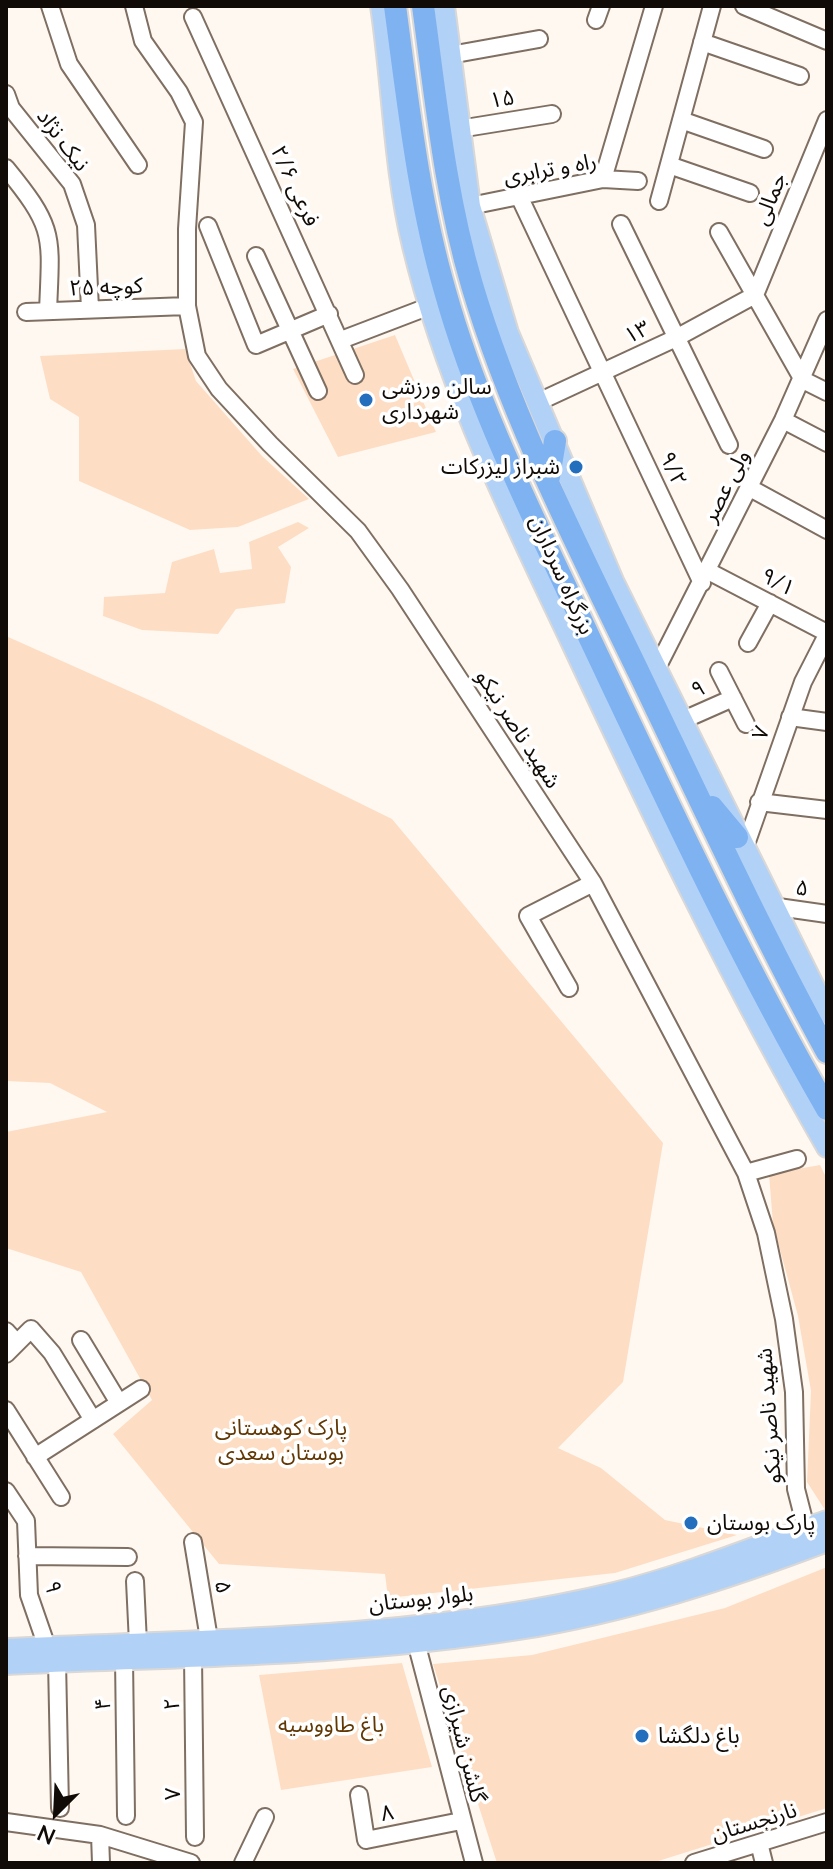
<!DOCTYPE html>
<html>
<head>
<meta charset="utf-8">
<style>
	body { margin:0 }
	#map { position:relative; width:833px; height:1869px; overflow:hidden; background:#fff8f1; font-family:Lato,sans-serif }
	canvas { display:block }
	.frame { position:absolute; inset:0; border:8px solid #100b06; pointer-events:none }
	.north { position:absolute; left:16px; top:1773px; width:80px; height:80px; -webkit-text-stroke:6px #fff; paint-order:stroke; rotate:204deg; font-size:22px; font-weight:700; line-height:32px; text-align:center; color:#100b06 }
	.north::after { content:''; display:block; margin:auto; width:28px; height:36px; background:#100b06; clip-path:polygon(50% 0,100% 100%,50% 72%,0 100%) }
</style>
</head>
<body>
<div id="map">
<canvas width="833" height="1869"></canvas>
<div class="frame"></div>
<div class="north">N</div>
</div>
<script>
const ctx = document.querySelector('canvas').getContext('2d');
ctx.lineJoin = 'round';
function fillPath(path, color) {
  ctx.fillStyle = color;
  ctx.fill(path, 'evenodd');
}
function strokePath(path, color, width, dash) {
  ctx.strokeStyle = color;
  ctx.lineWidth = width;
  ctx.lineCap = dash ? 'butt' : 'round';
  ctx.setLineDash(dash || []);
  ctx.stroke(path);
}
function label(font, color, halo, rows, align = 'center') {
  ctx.font = font + ' Lato,"Noto Sans Arabic",sans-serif';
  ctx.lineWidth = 7;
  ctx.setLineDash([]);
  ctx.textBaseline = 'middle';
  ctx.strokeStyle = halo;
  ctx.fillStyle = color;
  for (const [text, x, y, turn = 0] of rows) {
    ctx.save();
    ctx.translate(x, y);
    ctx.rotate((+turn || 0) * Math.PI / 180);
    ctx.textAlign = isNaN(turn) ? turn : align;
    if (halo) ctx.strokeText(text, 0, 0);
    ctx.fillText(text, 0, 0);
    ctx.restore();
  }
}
fillPath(new Path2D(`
	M395 335 436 432 338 457 293 369Z
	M185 349 196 381 262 456 309 499 238 527 190 530 79 481V417L50 399 40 356Z
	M298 522 309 528 278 547 291 567 285 603 236 609 218 634 142 630 103 616 104 597 165 593 172 562 214 549 220 573 252 569 249 542Z
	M6 636 156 703 392 819 663 1143 623 1382 558 1448 601 1468 665 1520 737 1535 615 1573 388 1598 385 1574 219 1564 113 1434 152 1400 81 1272 6 1248V1132L107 1112 50 1083 6 1081Z
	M820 1165 827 1179 825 1510 807 1482 811 1391 798 1316 773 1224 769 1174Z
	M827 1567V1808L652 1863H497L433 1664 532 1655 725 1608Z
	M402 1663 432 1767 281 1790 259 1675Z`), '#fddec4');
const minor = new Path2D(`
	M50 6 69 64 138 165
	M134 6 143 41 179 92 194 122 187 229V306L197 356 219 389 270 444 358 531 400 589 593 883 746 1173 766 1233 784 1319 794 1392 796 1489 806 1528
	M744 6 827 41
	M193 17 355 375
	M596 20 601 6
	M702 42 800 76
	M450 55 539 39
	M6 94 11 108 72 184 86 225 90 309
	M681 120 764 149
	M459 129 552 114
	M669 165 750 193
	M6 168C56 229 51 235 48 311
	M603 179 654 6
	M519 196 702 583
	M659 201 712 6
	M470 206 603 179 638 181
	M621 224 729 445
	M208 226 256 345 329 314
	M719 232 803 380 827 392
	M256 256 318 391
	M755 295 827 120
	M26 312 187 306
	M341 340 430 306
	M536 403 676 338 755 295
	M783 420 827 443
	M750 488 827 530
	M708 571 827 633
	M748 643 770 603
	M657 668 783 420 827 320
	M719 671 746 724
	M790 717 827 722
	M681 721 733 698
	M759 802 827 810
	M744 850 803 682 827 635
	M771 906 827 914
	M569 988 528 916 593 883
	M746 1173 797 1159
	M6 1331 17 1343
	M81 1340 119 1403
	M6 1354 31 1329 52 1353 93 1420
	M6 1410 61 1497
	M35 1457 141 1389
	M6 1491 26 1521 29 1595 47 1647
	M193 1542 209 1639
	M27 1556 128 1557
	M135 1581 138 1643
	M416 1642 474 1863
	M193 1655 195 1837
	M124 1658 126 1816
	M57 1661 60 1808
	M359 1795 366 1840 461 1821
	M6 1822 100 1835 191 1863
	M100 1835 101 1863
	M759 1843 764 1863
	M243 1863 265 1817
	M694 1863 827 1822`);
const major = new Path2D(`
	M381 6C393 85 394 168 413 246 446 384 512 516 572 643 652 814 733 984 827 1147
	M444 6 470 206 508 333 613 581 827 1013
	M6 1649C205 1640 421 1640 615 1593 687 1575 757 1546 827 1521
	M6 1664C176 1656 350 1656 519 1629 625 1612 727 1579 827 1541`);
const highway = new Path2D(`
	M395 6C408 102 418 198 445 291 478 410 539 528 591 641 666 799 740 958 827 1109
	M423 6C436 100 445 194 472 285 511 417 579 549 639 673 700 800 759 928 827 1052
	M549 477 555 441
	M712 807 737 837`);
strokePath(minor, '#7f6f62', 20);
strokePath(major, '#d9d8d7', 24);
strokePath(highway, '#d9d8d7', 26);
strokePath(minor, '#fff', 16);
strokePath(major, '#b2d1f7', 20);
strokePath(highway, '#7eb2f1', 22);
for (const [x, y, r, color] of [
	[366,400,8,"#246ebe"],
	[576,467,8,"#246ebe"],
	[691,1523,8,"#246ebe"],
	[642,1736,8,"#246ebe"]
]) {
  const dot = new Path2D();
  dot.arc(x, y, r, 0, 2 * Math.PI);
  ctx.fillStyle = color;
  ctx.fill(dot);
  strokePath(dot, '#fff', 3);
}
label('22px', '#100b06', '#fff', [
	["۱۵",502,99,-9],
	["نیک نژاد",63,140,53],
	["راه و ترابری",550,169,-10],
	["فرعی ۲/۶",295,186,65],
	["جمالی",770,199,-68],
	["کوچه ۲۵",106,287,-2],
	["۱۳",637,332,-26],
	["۹/۲",673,469,65],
	["ولی عصر",726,486,-63],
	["بزرگراه سرداران",562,575,66],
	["۹/۱",778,582,28],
	["۹",698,689,-24],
	["شهید ناصر نیکو",518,729,57],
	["۷",761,733,-70],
	["۵",802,888,8],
	["شهید ناصر نیکو",769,1416,-94],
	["۹",53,1587,81],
	["۵",223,1587,81],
	["بلوار بوستان",421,1599,-6],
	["۴",103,1704,-91],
	["۲",172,1704,-91],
	["گلشن شیرازی",464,1744,76],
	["۷",173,1794,-90],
	["۸",387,1813,-11],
	["نارنجستان",754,1822,-17]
]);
label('22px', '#100b06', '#fff', [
	["سالن ورزشی",382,387],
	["شهرداری",382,412],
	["شبراز لیزرکات",560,467,"right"],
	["پارک بوستان",707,1523],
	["باغ دلگشا",658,1736]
], 'left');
label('22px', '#613703', '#fff', [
	["پارک کوهستانی",281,1428],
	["بوستان سعدی",281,1453],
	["باغ طاووسیه",331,1725]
]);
</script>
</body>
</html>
